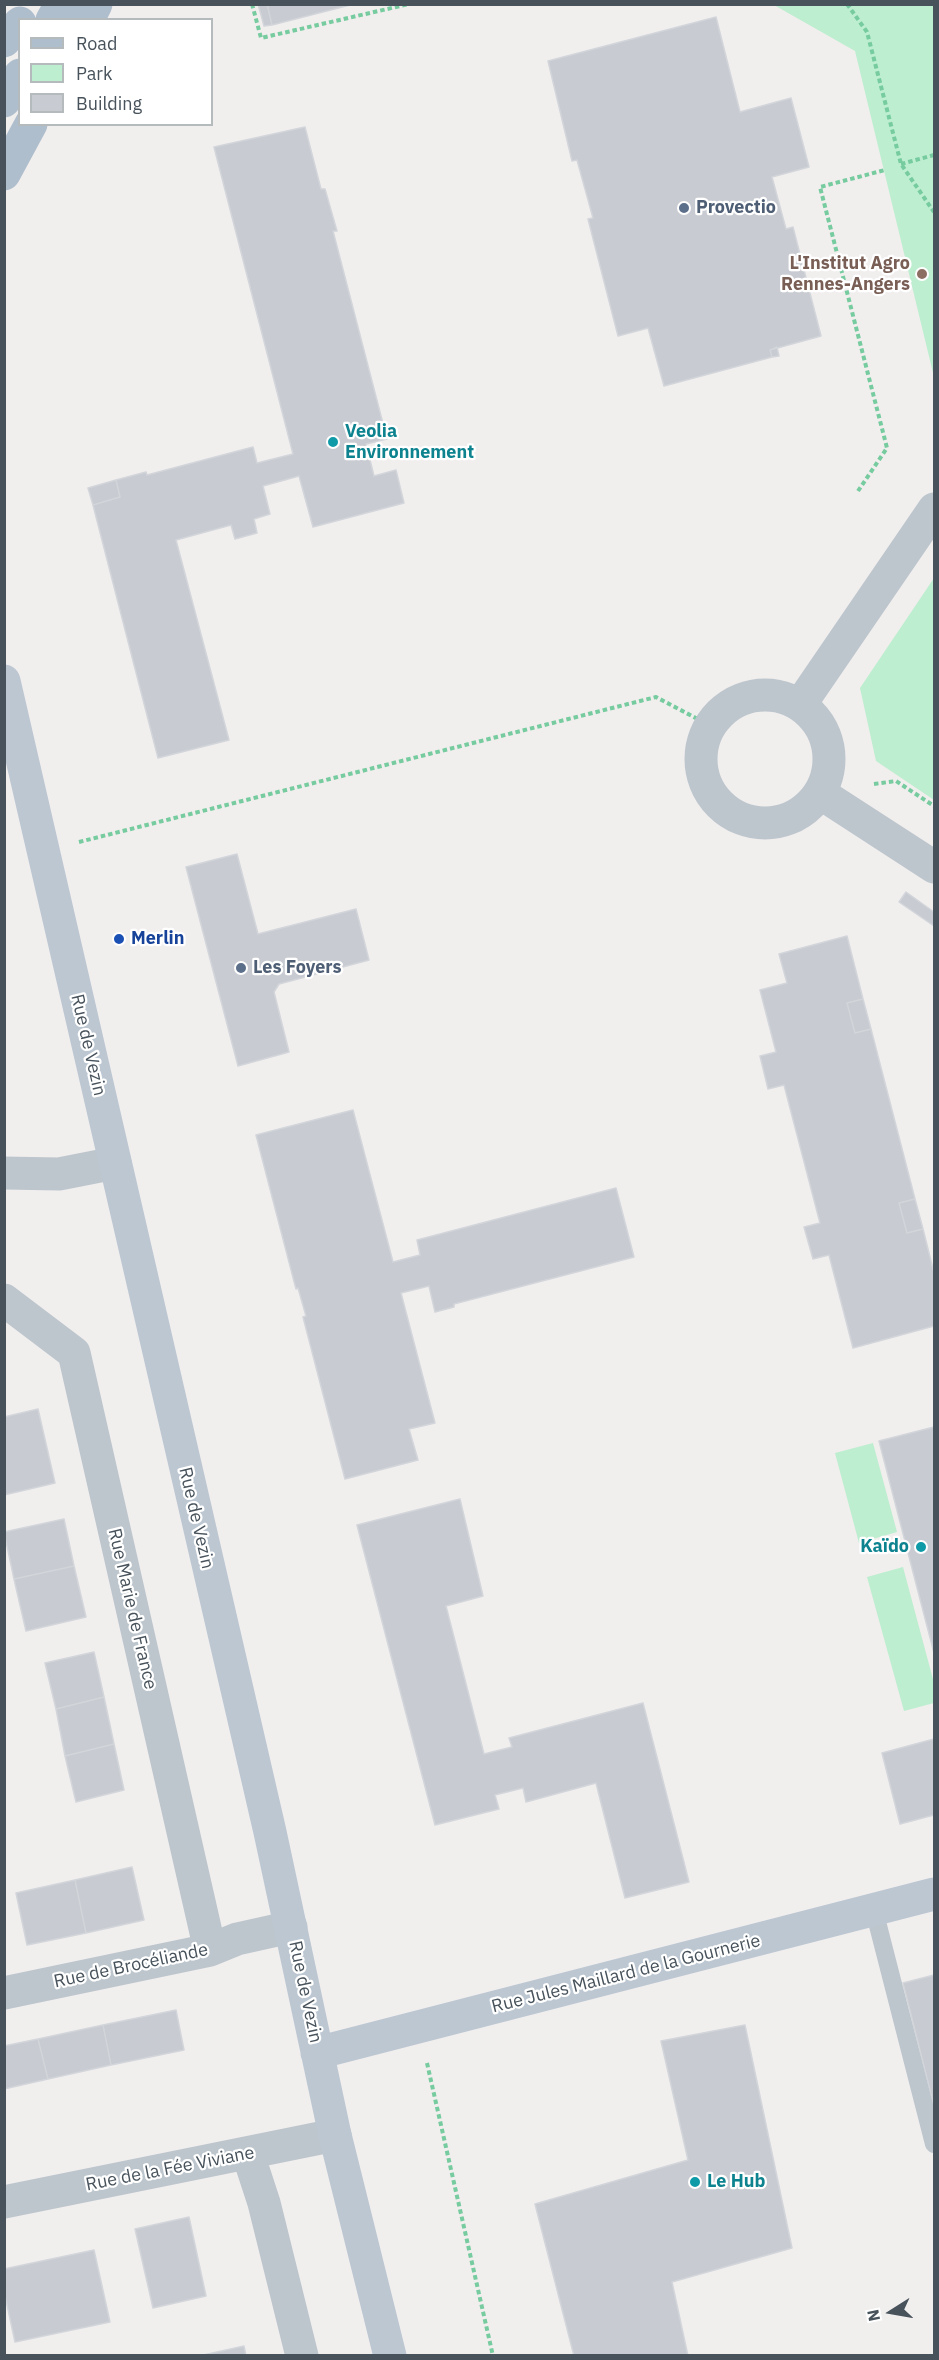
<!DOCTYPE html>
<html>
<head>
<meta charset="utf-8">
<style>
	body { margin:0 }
	#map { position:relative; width:939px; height:2360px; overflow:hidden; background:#f1eeee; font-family:"IBM Plex Sans",sans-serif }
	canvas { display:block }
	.frame { position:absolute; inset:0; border:6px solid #47525b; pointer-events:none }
	.legend { position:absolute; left:18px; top:18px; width:195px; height:108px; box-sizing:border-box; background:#fff; border:2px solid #b5babd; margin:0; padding:8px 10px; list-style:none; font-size:18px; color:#47525b }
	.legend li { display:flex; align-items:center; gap:12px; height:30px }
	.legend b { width:30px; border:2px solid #b5babd }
	.north { position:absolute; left:861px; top:2282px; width:60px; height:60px; -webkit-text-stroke:4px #fff; paint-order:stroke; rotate:259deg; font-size:16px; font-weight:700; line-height:24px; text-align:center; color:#47525b }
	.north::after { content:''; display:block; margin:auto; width:21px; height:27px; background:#47525b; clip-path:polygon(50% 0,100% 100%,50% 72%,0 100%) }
</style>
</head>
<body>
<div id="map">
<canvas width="939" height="2360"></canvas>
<div class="frame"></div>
<ul class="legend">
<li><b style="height:8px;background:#afbecd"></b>Road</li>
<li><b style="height:16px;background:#bdeecf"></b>Park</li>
<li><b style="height:16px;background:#c8cbd1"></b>Building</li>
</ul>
<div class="north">N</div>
</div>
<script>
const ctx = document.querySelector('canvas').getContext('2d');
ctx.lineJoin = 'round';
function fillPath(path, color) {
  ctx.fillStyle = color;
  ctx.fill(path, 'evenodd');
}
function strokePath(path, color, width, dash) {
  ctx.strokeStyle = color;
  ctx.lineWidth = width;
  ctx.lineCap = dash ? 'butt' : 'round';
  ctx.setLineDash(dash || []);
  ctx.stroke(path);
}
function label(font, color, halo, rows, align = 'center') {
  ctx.font = font + ' "IBM Plex Sans",sans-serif';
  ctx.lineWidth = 4.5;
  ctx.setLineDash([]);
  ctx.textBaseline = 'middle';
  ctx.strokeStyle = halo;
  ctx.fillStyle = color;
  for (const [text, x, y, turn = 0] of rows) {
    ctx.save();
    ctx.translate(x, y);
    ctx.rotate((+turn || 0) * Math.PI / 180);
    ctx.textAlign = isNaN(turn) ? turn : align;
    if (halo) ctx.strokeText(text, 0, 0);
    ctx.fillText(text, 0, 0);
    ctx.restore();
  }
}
fillPath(new Path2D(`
	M774 5H934V377L855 51Z
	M934 578V800L876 761 860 688Z
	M873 1443 897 1532 859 1543 835 1453Z
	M903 1567 934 1683V1703L904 1711 867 1577Z`), '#bdeecf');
const building = new Path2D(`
	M258 4H267L272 25 264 26Z
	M267 4H354L272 25Z
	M716 17 740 112 791 98 809 167 772 177 786 229 793 227 821 336 770 350 772 357 664 386 648 328 618 336 588 219 593 218 577 160 572 161 548 61Z
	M305 127 321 189H325L337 231H333L387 439 366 444 374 476 396 470 404 503 313 527 299 476 263 486 270 514 254 519 257 533 235 539 231 525 176 540 229 740 158 758 93 505 120 497 116 480 146 472 147 475 253 447 257 463 293 454 214 147Z
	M777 347 779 356 772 357 770 350Z
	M116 480 120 497 93 505 88 488Z
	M237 854 258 934 356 909 369 960 279 984 274 992 289 1052 238 1066 186 867Z
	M906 892 934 912V926L899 902Z
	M847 936 863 999 847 1003 855 1033 871 1029 915 1199 899 1203 907 1233 923 1229 934 1273V1326L853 1348 829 1255 813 1259 804 1227 820 1223 784 1085 768 1089 760 1056 776 1052 760 990 787 983 779 954Z
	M863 999 871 1029 855 1033 847 1003Z
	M353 1110 393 1262 420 1255 417 1240 616 1188 634 1257 454 1304V1307L435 1312 429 1286 401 1293 435 1423 409 1429 418 1460 345 1479 303 1317 306 1316 298 1288 296 1289 256 1135Z
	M915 1199 923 1229 907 1233 899 1203Z
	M38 1409 55 1483 4 1495V1417Z
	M934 1427V1653L879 1441Z
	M460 1499 483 1596 446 1606 484 1754 512 1747 509 1738 643 1703 689 1882 625 1898 596 1783 526 1802 523 1788 495 1795 499 1809 435 1825 357 1525Z
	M64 1519 74 1566 14 1579 4 1532Z
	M74 1566 86 1617 26 1631 14 1579Z
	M94 1652 104 1697 56 1709 45 1663Z
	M104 1697 114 1744 65 1756 56 1709Z
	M934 1739V1815L900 1824 882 1753Z
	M114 1744 124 1790 76 1802 65 1756Z
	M132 1867 144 1920 86 1933 75 1880Z
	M75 1880 86 1933 27 1945 16 1893Z
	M934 1975V2106L903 1983Z
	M176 2010 184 2050 111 2065 103 2025Z
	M103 2025 111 2065 48 2079 38 2039Z
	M745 2025 792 2248 672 2282 688 2356H574L535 2204 688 2160 661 2041Z
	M38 2039 48 2079 4 2089V2046Z
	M189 2217 206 2296 153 2308 135 2229Z
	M94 2250 110 2322 15 2342 4 2291V2269Z
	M244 2346 246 2356H199Z`);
fillPath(building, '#c8cbd1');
strokePath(building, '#d2d5da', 1.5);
strokePath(new Path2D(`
	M252 4 261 38 409 4
	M847 4 867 32 901 164 934 212
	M901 164 934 155
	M858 491 887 448 820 187 885 170
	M874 784 896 781 934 806
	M79 842 656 697 709 725
	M427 2063 493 2356`), '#76cb9f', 4, [4.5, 3]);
strokePath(new Path2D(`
	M874 1910 934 2144`), '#bdc6cd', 18);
strokePath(new Path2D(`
	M701 759a64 64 0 1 1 128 0a64 64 0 1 1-128 0Z
	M800 705 934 509
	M820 793 934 867
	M4 1173 59 1174 115 1163
	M4 1300 74 1353 210 1950
	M4 1993 210 1950 237 1939 291 1927
	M248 2154 264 2203 302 2356
	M4 2202 335 2135`), '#bdc6cd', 33);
strokePath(new Path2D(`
	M4 681 270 1832 335 2135 390 2356
	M317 2053 934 1894`), '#bcc7d2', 33);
strokePath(new Path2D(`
	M52 20 61 4
	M88 20 96 4
	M4 41 20 23
	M4 101 20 75
	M4 174 31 124`), '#afbecd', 33);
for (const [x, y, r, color] of [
	[684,208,6,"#5c6f8a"],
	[922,274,6,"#8d6e63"],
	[333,442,6,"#0f9aa8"],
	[119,939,6,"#1a4fb4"],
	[241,968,6,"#5c6f8a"],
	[921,1547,6,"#0f9aa8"],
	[695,2182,6,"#0f9aa8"]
]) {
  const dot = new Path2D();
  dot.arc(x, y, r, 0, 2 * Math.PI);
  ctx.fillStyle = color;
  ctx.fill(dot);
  strokePath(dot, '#fff', 2);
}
label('bold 18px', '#4e5e75', '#fff', [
	["Provectio",696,208],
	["Les Foyers",253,968]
], 'left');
label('bold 18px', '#785e54', '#fff', [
	["L'Institut Agro",910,264],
	["Rennes-Angers",910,285]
], 'right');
label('bold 18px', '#0d838f', '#fff', [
	["Veolia",345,432],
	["Environnement",345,453],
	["Kaïdo",909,1547,"right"],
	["Le Hub",707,2182]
], 'left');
label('bold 18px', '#164399', '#fff', [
	["Merlin",131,939]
], 'left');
label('18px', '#47525b', '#fff', [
	["Rue de Vezin",88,1045,77],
	["Rue de Vezin",196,1518,77],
	["Rue Marie de France",132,1609,77],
	["Rue de Brocéliande",131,1966,-12],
	["Rue Jules Maillard de la Gournerie",626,1974,-14],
	["Rue de Vezin",305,1992,78],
	["Rue de la Fée Viviane",170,2169,-11]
]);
</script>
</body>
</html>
